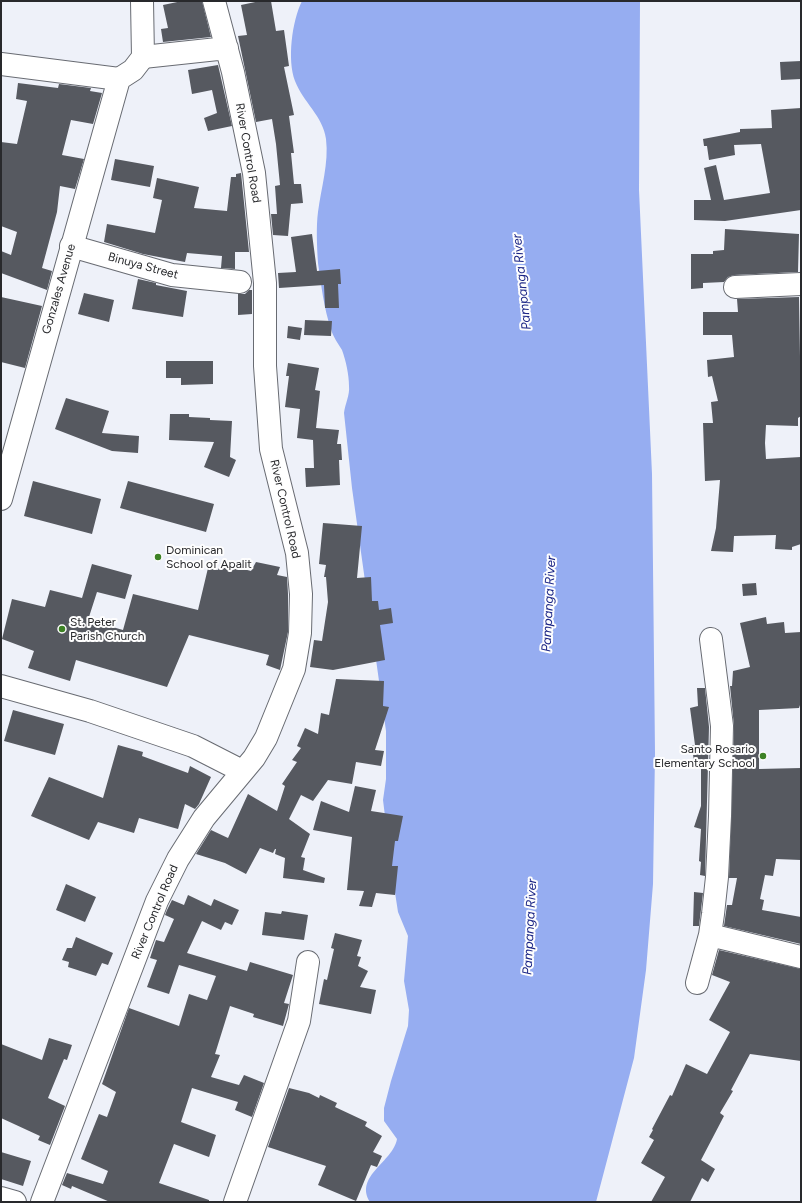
<!DOCTYPE html>
<html>
<head>
<meta charset="utf-8">
<style>
	body { margin:0 }
	#map { position:relative; width:802px; height:1203px; overflow:hidden; background:#eef1f9; font-family:Figtree,sans-serif }
	canvas { display:block }
	.frame { position:absolute; inset:0; border:2px solid #28292c; pointer-events:none }
</style>
</head>
<body>
<div id="map">
<canvas width="802" height="1203"></canvas>
<div class="frame"></div>
</div>
<script>
const ctx = document.querySelector('canvas').getContext('2d');
ctx.lineJoin = 'round';
function fillPath(path, color) {
  ctx.fillStyle = color;
  ctx.fill(path, 'evenodd');
}
function strokePath(path, color, width, dash) {
  ctx.strokeStyle = color;
  ctx.lineWidth = width;
  ctx.lineCap = dash ? 'butt' : 'round';
  ctx.setLineDash(dash || []);
  ctx.stroke(path);
}
function label(font, color, halo, rows, align = 'center') {
  ctx.font = font + ' Figtree,sans-serif';
  ctx.lineWidth = 4;
  ctx.setLineDash([]);
  ctx.textBaseline = 'middle';
  ctx.strokeStyle = halo;
  ctx.fillStyle = color;
  for (const [text, x, y, turn = 0] of rows) {
    ctx.save();
    ctx.translate(x, y);
    ctx.rotate((+turn || 0) * Math.PI / 180);
    ctx.textAlign = isNaN(turn) ? turn : align;
    if (halo) ctx.strokeText(text, 0, 0);
    ctx.fillText(text, 0, 0);
    ctx.restore();
  }
}
fillPath(new Path2D(`
	M302 1H640L639 190 652 474 655 753 653 884 646 970 634 1058 596 1202H370C354 1176 393 1162 397 1139L384 1121V1108L391 1081 408 1026 409 1010 404 981 408 936 398 912 392 873 383 800 386 779V731L352 488 344 413C345 404 350 395 349 386 349 375 346 361 342 350 338 343 333 337 331 329 324 309 321 284 318 263 317 247 316 227 318 212 321 188 329 163 326 139 323 116 303 102 295 81 287 60 292 21 302 1Z`), '#96adf1');
fillPath(new Path2D(`
	M182 1H202L211 37 163 42 161 29 168 28 163 5Z
	M260 1H271L276 31 284 30 289 66 284 67 294 115 289 116 294 153H291L294 184H301L303 203 291 204 288 236 273 235 271 214H277L275 186 280 185 276 144 272 119 256 122 238 36 247 35 241 5Z
	M801 61V79L781 80 780 62Z
	M218 65 232 126 208 131 204 118 217 113 212 90 192 94 188 70Z
	M18 83 58 88 59 84 91 88 90 91 102 93 93 124 71 120 62 155 84 159 75 189 60 186 57 212 42 268 52 271 47 290 1 273V251L11 255 17 232 1 226V142L17 144 27 101 16 99Z
	M801 108V210L725 221 694 220V200H711L704 168 716 165 724 200 770 193 761 144 734 145 735 155 709 160 707 146H704L703 139 740 132V129L772 128 771 110Z
	M115 159 154 166 150 187 111 180Z
	M241 173 249 252H235V269L221 268 222 256 187 253 185 262 143 254 104 242 107 224 155 233 162 200 153 198 157 178 199 187 194 208 227 211 231 177H236V174Z
	M725 229 799 234 798 272 734 275 728 277 724 282 703 283V288L691 289V254H713V251L724 250Z
	M312 234 317 271 340 269 341 284H338L339 308H325L324 285 279 288 278 273 296 272 291 237Z
	M138 279 156 283V285L187 291 183 317 132 309Z
	M249 290H252V314L238 315V294H245Z
	M84 293 114 300 109 322 78 314Z
	M1 297 42 306 25 368 1 362Z
	M799 297 801 416 798 418V426L766 425 765 443 766 459 801 457V544L792 547V550L775 549 776 535 734 536 733 552 711 551 716 528 720 480 705 481 703 423H713L711 402 718 401 712 376 708 377 707 360 734 357 732 335H703V312H738L737 299Z
	M305 320 332 321 331 336 304 335Z
	M288 326 302 328 300 340 287 338Z
	M166 361H213V384L181 385V378H166Z
	M288 363 319 368 315 390 320 391 316 428 339 430 337 444H341L342 460H339L340 485 306 487 305 468H314L313 440 297 438 300 409 285 407 289 376H286Z
	M66 398 109 411 102 433 139 436 138 453 112 451 55 429Z
	M170 414H189V417L210 418V420L232 421 230 457 236 460 229 477 204 467 214 442 169 440Z
	M33 481 101 499 92 534 24 516Z
	M128 481 214 504 206 532 120 508Z
	M323 523 362 526 357 578 371 577 372 601H378L379 610 391 608 393 623 380 625 385 660 333 670 310 667 314 640 322 641 328 602 326 577H324L326 565 319 564Z
	M256 562 280 567 277 575 287 577 288 594V632L280 670 266 665 269 655 189 635 167 687 76 660 70 681 28 668 34 651 2 639 12 599 45 607 50 590 82 598 92 564 132 575 125 599 97 592 88 620 123 630 133 594 198 610 208 568 218 570 221 563 251 571Z
	M756 583 757 595 743 596 742 584Z
	M766 617 767 624 784 622 785 633 801 632V702L799 708 759 710V769L801 768V860L776 859 773 876 765 875 760 899 764 900 762 910 801 917V944L724 926 727 905H732L737 878H729L734 726 730 686H732L733 671 750 667 740 623Z
	M336 679 384 681 383 706 389 707 375 750 384 751 381 766 356 762 352 784 328 780 313 801 301 795 289 819 310 834 301 857 305 858 303 870 325 878 324 883 283 878 285 858 275 854 276 849H275L273 853 260 848 246 874 225 863 196 854 211 830 228 838 248 794 277 811 285 786 282 784 297 762 292 760 301 748 297 746 305 728 318 734 321 713 329 715Z
	M697 688H705L709 727 705 876 700 875 701 862 699 861 701 829 694 827 701 806V762L694 763 692 745H695L690 708 698 706Z
	M13 710 64 724 55 755 4 741Z
	M118 745 143 752 142 756 188 773 190 766 211 777 199 804 195 809 185 804 178 829 139 818 134 833 98 822 89 840 31 816 49 777 103 798Z
	M355 786 376 790 371 811 403 816 398 841H395L392 866H398L395 895 376 893 372 907 359 906 364 891 347 890 352 837 313 830 321 801 349 812Z
	M66 884 96 897 85 922 56 910Z
	M694 892 703 893 699 926H693Z
	M188 895 211 906 214 899 239 910 232 925 225 922 221 930 202 921 187 953 247 971 250 962 293 975 284 1003 289 1004 283 1026 253 1017 254 1014 230 1006 215 1054 220 1055 211 1077 239 1085 244 1075 264 1083 252 1117 235 1110 238 1102 192 1088 181 1122 216 1135 209 1157 174 1144 159 1183 209 1200V1202H110L72 1186 71 1189 62 1185 67 1173 103 1184 108 1171 81 1159 99 1114 107 1117 116 1092 102 1084 129 1008 179 1026 189 994 207 1000 216 976 179 965 169 994 147 987 157 960 150 958 156 940 164 942 174 919 165 915 167 910 172 900 184 905Z
	M282 911 308 915 304 940 262 935 265 912 281 914Z
	M335 933 362 940 357 956 361 957 358 966 368 971 360 987 376 990 371 1014 319 1004 324 979 327 980 334 949 331 948Z
	M76 937 113 953 108 965 102 963 96 976 68 967 69 962 62 960 67 948H72Z
	M719 950 801 969V1061L750 1054 731 1090 733 1091 720 1113 724 1116 701 1160 715 1169 708 1182 702 1178 690 1202H651L665 1177 641 1163 654 1140 649 1137 653 1130 652 1129 670 1095 672 1096 686 1064 707 1074 730 1032 709 1020 730 982 712 975Z
	M49 1038 72 1045 67 1060 64 1059 48 1098 65 1106 50 1145 38 1140 40 1136 1 1118V1044L42 1060Z
	M289 1088 309 1093 319 1098 320 1095 337 1103 335 1107 367 1122 365 1126 382 1136 373 1152 382 1156 377 1167 371 1165 356 1201 318 1185 326 1166 268 1147Z
	M1 1152 31 1161 23 1186 1 1179Z`), '#565960');
const minor = new Path2D(`
	M143 57 227 48
	M1 64 119 79
	M71 246 172 275 240 282
	M735 287 801 284
	M1 686 90 711 193 746 242 771
	M710 935 801 957
	M697 983 710 935 713 914 717 877 720 816 722 726 711 639
	M1 1198 15 1202
	M42 1202 157 901 178 859 204 818 254 758 266 738 294 669 300 633 301 594 297 553 271 449 265 366V283L254 173 233 72 214 1
	M235 1202 299 1021 308 962`);
const major = new Path2D(`
	M1 499 119 79 133 70 143 57 142 1`);
strokePath(minor, '#686b72', 24);
strokePath(major, '#686b72', 24);
strokePath(minor, '#fff', 22);
strokePath(major, '#fff', 22);
for (const [x, y, r, color] of [
	[158,557,4,"#3d8225"],
	[62,629,4,"#3d8225"],
	[763,756,4,"#3d8225"]
]) {
  const dot = new Path2D();
  dot.arc(x, y, r, 0, 2 * Math.PI);
  ctx.fillStyle = color;
  ctx.fill(dot);
  strokePath(dot, '#fefefe', 1.5);
}
label('12px', '#28292c', '#fefefe', [
	["River Control Road",248,153,80],
	["Binuya Street",143,266,15],
	["Gonzales Avenue",59,289,-74],
	["River Control Road",285,509,77],
	["River Control Road",155,912,-67]
]);
label('12px', '#28292c', '#fefefe', [
	["Dominican",166,550],
	["School of Apalit",166,564],
	["St. Peter",70,622],
	["Parish Church",70,636],
	["Santo Rosario",755,749,"right"],
	["Elementary School",755,763,"right"]
], 'left');
label('italic 13px', '#1b2585', '#fefefe', [
	["Pampanga River",522,282,-96],
	["Pampanga River",549,604,-87],
	["Pampanga River",530,927,-87]
]);
</script>
</body>
</html>
